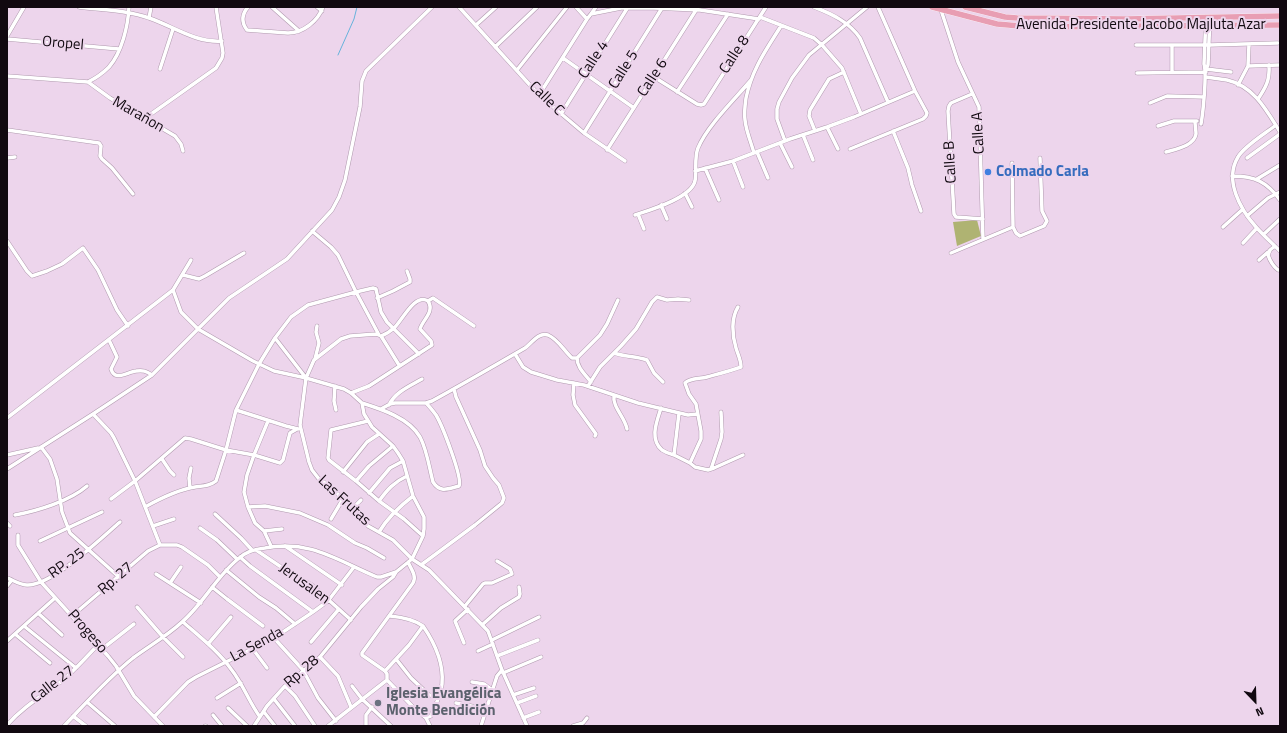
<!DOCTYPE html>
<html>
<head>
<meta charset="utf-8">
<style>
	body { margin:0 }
	#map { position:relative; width:1287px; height:733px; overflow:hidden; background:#edd5ec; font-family:"Titillium Web",sans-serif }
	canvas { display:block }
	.frame { position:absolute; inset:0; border:8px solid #110910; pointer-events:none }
	.north { position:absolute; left:1235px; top:681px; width:40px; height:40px; -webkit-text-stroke:3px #edd5ec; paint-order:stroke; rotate:157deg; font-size:11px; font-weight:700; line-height:16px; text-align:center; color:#110910 }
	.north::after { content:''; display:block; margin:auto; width:14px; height:18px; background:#110910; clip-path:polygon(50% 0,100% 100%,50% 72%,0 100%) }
</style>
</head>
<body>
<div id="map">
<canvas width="1287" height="733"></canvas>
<div class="frame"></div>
<div class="north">N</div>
</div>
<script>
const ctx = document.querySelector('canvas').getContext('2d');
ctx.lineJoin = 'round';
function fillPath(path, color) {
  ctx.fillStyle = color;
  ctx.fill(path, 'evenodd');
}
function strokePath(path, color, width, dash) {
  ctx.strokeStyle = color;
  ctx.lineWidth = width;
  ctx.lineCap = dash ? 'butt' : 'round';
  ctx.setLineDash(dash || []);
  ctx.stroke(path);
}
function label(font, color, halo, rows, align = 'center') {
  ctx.font = font + ' "Titillium Web",sans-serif';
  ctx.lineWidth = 4;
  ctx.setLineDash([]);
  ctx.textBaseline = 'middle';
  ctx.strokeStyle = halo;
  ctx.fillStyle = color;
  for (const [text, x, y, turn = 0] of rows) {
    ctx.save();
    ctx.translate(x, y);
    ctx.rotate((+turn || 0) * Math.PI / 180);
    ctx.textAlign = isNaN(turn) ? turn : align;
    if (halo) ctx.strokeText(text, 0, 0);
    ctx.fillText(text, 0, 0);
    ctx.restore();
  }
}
fillPath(new Path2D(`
	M977 220 981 236 957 246 953 222Z`), '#afb372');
strokePath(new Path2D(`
	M338 55 354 19 357 7`), '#66b2db', 1);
const minor = new Path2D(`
	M79 7C102 10 127 10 149 18 173 26 195 43 222 41
	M248 7C242 14 241 22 247 30L288 33C303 33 318 21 323 7
	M272 7 299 31
	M317 7 322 11
	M459 7 539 95 584 133 625 161
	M576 7 587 19
	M814 7C832 14 849 22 860 38L888 102
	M941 10 958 62 979 107 983 239
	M591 14 621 8H654L700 10 759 19
	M760 17 814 38 822 45 842 68 861 114
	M149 18 151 7
	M476 25 496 7
	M7 36 24 7
	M7 39 119 49
	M1136 45H1210L1278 43
	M495 47 537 7
	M563 58 634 108
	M1248 66 1280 65
	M160 69 173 29
	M1206 69 1208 65 1210 17
	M1206 69 1231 72
	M517 70 567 7
	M1172 72V45
	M1137 73 1206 72
	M7 76 88 82
	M654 77 697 104 701 105 704 104 766 7
	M1206 77C1213 78 1220 79 1227 80 1254 86 1267 111 1280 132
	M88 82 110 98 175 136 181 144 183 151
	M88 82C96 78 103 73 109 67 122 52 128 26 129 7
	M1238 85 1248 66 1249 44
	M677 92 728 14
	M972 94 951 103 949 106 948 111 954 214 956 217 983 219
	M539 95 587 19 591 14 596 7
	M1258 99C1266 87 1270 80 1269 65
	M1150 103 1167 96 1204 97
	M561 114 628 7
	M144 119 216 68 222 58 223 53 216 7
	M1201 124C1203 113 1207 74 1204 64L1206 17
	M1276 125C1266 133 1244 146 1238 157 1224 180 1240 209 1256 227 1263 235 1272 243 1280 251
	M1158 126 1174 121H1197
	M827 127 838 149
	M7 130 99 143 101 146 100 156 102 159 112 168 133 194
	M815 131 809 116 810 110 829 79 844 72
	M893 131 908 168 912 185 921 211
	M584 133 662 8
	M803 135 813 160
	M785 141 777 119V109L779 102 792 78 809 55 867 7
	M780 143 792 167
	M850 149 923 119 926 116 927 113 915 91 878 7
	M607 150 698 7
	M757 152 768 178
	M1166 152C1176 149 1194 146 1196 134 1196 130 1195 125 1195 121
	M754 153C751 142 746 131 745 120 744 113 745 105 746 98 752 69 766 50 781 26
	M7 158 15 157
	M1247 158 1280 134
	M733 161 743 187
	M1012 163 1013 227 1016 233 1020 236 1044 226 1047 221 1042 211 1040 158
	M705 168 719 200
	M695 171 733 161 790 139 827 127 854 117 915 91
	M1232 176C1255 176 1267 182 1280 200
	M1257 179 1280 165
	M685 193 692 207
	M661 205 667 219
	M638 214 644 229
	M635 215C650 210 691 198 695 181 697 170 694 158 698 148 707 126 735 99 751 80
	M1247 216 1268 198 1280 192
	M1223 227 1243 209
	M1264 234 1280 219
	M7 241 27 271 32 276 47 271 62 264 83 248 98 270 117 310 128 326
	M1243 243 1257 228
	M1275 246 1270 250 1268 255C1270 261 1273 266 1278 270H1280
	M951 253 1013 227
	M191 260 173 290 181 312 198 329 253 361 274 371 306 378 344 389 351 393 362 403 364 414 372 427 393 446 398 453 403 461 413 496 424 517V529L423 536 412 559 396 572 393 577 378 589 361 607 320 657 285 686 267 706 254 726
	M1259 260 1268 252
	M183 275 199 279 205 276 244 253
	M377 298 393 291 410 282V279L407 271
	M428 301 433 298 474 326
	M379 335 356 292 373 288 376 289 381 312 387 322 419 354
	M381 336C386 334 391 331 395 327 403 319 415 293 428 301
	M275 338 306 378
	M109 340 117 357 111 369C115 382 127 372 136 371 143 370 146 371 152 375
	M614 353C625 357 636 356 647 360L654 373 663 382
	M515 354 523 367 531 372 557 380 584 385 638 403 671 411 688 415 697 414
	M315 359 319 343 316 332 317 326
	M399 365 381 336 376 334 350 336 341 339 314 360 306 378 300 425 309 462 312 470 319 479 331 487 368 526 393 540 412 559 429 570 488 631 502 670 527 726
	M591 382C586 375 577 368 577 358L600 335 607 324 618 300
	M574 383 573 395 575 405 596 434 595 436
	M335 386 334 401 336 410
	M588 386 600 367 621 346 636 329 652 302 657 297 667 300 678 299 689 300
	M351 393 369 386 432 345 431 341 420 329C423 319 435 312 428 301
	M614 395C612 407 625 417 627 429
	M362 403C381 409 409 418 420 437 427 450 429 467 433 482 440 493 448 489 459 486 463 478 442 425 436 415 433 411 430 407 426 403
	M389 405C395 392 410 386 422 379
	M661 408C657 421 649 439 662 450 665 452 670 454 674 455
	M381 409 390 404 395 403H426L432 401C463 384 494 366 525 348 531 344 538 332 548 335 558 339 564 351 572 358H577
	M236 410 286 426 298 429
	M679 413 674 455 690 463 695 467 708 470 714 468 743 455
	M93 414 111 433 114 438 135 481 160 545
	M7 418 173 290
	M368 421 331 430 328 458 329 460 356 481 379 501 404 519 423 536
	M41 447 50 459 57 479 62 512 70 533 119 577
	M7 455 38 448
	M162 459 170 471 174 475
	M690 463 701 439V431L696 404 689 394 685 383C690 378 700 379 707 377 718 374 730 371 741 367 741 360 738 355 736 348 732 335 731 318 738 307
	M7 469 93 414 152 375 229 298 287 259 332 210 339 197 345 180 360 107 362 81 366 71 432 7
	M711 469 721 439 722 432 721 412
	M343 472 367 442 379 434
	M356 481 369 466 393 446
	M190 488 189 478 191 468
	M369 493 390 468 403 461
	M111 499 135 481 185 438 191 439 226 450 254 455 268 421
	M379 501C387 490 394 482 407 476
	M145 507C161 498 177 490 195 487 203 486 210 486 216 481L226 450 236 410 259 364 275 338 291 317 308 305 356 292 338 255 331 247 312 231
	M248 507 244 492 247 475 254 455 280 463 283 460 290 433 297 429
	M352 509 361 500
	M215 514 241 538 252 550
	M15 515C37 511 70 501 87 486
	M331 519 343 499
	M7 523 10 526
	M153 526 174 519
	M200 528 217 540 237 559
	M264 531 282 529
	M379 532C388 517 400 506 413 496
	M18 535V545L41 582 108 656 116 666 134 696 163 726
	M40 541 102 512
	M271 546 264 531 255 523 248 507 265 506 300 513 328 525 355 543 367 548 384 558
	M285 546 342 585
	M256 550 290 573 312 585 351 620
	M240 557 250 566 313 612
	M408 562C411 569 417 576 413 583L362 653V655L385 671 387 674V680L415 709 426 718 430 726
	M421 565 475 525 502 503 504 498 499 485 493 478 485 466 480 450 456 397 454 389
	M226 570 259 597 276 608 295 624
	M156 574 201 603
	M7 578C13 580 20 585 27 585 52 586 101 538 120 522
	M170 583 181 567
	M7 586 12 580
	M212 587 227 599 263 626
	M465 606 483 584 485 583H492L512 574 510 569 497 561
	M137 607 163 637 183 657
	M38 613 62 635
	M72 616 148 551 160 545H177L182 547 208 565 220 577
	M183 622C200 637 218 651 231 669 243 684 249 702 260 717
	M482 625 501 608 519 597 520 594 519 587
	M24 626 76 668
	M423 626C434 642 444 663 442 684 441 695 435 706 431 716L426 718
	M15 634 50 663
	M274 638 303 670 318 698 336 721
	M492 640 539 617
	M7 641 55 598
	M311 642 339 609
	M464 643 455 621 468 609
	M208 644 231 617
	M252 648 267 668
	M102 649 134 624
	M478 651 493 644
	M497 656 538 640
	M320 657 338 676 351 707
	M396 659 411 678 429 695 440 696
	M385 671 409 645 423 626C413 619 401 617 390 616
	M503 673 541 657
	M472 682 484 684 492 690
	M285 686 295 696 315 726
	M352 686 362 699 391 726
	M513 695 534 688
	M217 698 241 683
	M274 699 295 726
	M87 702 115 726
	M456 703 486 709
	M517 703 536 696
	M228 708 247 726
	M264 712 275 726
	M213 715 222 726
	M73 716 86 726
	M154 717 188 682 196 677 274 638 313 612 328 601 354 567
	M523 718 539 712
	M7 725C22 708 40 697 58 684 73 673 85 658 98 645
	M64 726C86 703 108 678 133 658 149 646 167 636 182 622 203 604 216 577 238 559 245 552 255 549 265 548 310 539 338 561 377 577H381L396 572
	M205 726H206
	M328 726 387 680
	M366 726V715L372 707
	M481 726 497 676 502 670
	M573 726 583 723 587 718`);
const primary = new Path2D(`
	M932 7 997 24 1031 27 1280 25
	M965 7 1005 17 1017 18 1126 19 1280 16`);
strokePath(minor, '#b099ae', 4.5);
strokePath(primary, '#fff', 6);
strokePath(minor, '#fff', 3.5);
strokePath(primary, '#e89eb3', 5.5);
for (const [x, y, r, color] of [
	[988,172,4,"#3f7fe0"],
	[378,703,4,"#6b7280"]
]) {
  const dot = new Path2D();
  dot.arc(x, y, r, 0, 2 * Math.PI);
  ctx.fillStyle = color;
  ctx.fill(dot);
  strokePath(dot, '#edd5ec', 1.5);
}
label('15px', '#110910', '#edd5ec', [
	["Avenida Presidente Jacobo Majluta Azar",1141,25],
	["Oropel",63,44,5],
	["Calle 8",735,55,-57],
	["Calle 4",594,60,-57],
	["Calle 5",624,70,-58],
	["Calle 6",653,78,-57],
	["Calle C",546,99,44],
	["Marañon",138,115,30],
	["Calle A",979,133,-93],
	["Calle B",951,162,-93],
	["Las Frutas",344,501,43],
	["RP. 25",67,564,-36],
	["Rp. 27",116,579,-41],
	["Jerusalen",304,584,36],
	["Progeso",87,632,49],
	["La Senda",257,645,-28],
	["Rp. 28",302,672,-41],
	["Calle 27",53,685,-38]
]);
label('bold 15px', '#366cbe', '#edd5ec', [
	["Colmado Carla",996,172]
], 'left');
label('bold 15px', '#5b616d', '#edd5ec', [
	["Iglesia Evangélica",386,694],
	["Monte Bendición",386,711]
], 'left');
</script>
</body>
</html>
